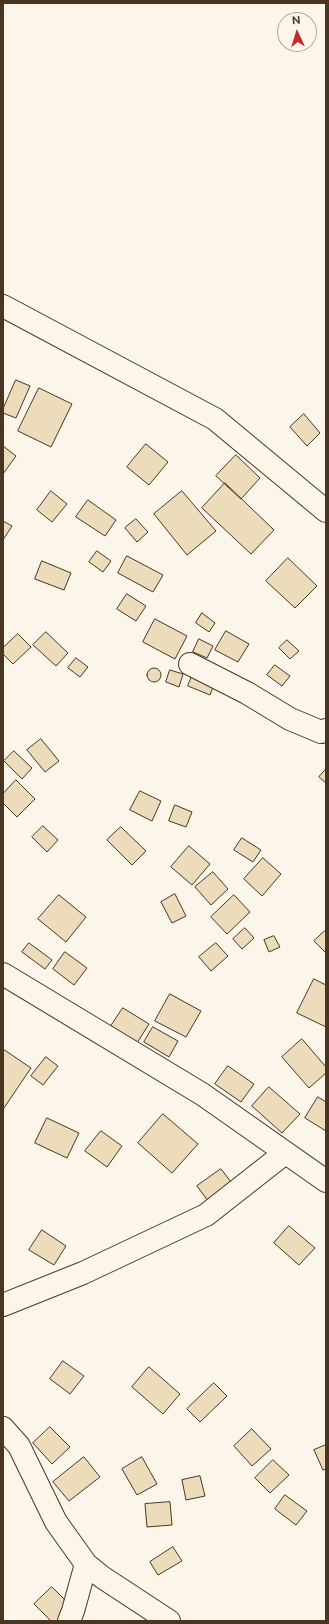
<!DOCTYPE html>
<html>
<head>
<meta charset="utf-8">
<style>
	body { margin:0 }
	#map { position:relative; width:329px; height:1624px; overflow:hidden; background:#fbf6e9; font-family:Raleway,sans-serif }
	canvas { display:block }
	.frame { position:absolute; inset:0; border:4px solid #4a3520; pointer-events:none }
	.north { position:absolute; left:277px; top:12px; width:40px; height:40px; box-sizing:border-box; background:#fbf6e9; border:1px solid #b4a999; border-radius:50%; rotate:356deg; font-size:11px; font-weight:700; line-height:16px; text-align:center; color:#4a3520 }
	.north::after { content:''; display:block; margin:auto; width:14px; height:18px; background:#c62828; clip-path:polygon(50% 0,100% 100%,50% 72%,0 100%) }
</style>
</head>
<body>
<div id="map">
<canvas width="329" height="1624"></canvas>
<div class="frame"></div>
<div class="north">N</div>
</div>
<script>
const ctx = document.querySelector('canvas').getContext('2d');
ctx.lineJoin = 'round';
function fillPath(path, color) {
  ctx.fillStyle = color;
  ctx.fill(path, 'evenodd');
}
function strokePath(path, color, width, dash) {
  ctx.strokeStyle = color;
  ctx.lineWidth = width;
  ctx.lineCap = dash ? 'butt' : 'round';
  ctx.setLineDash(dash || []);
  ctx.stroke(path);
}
const building = new Path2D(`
	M16 380 30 386 16 418 3 413V409Z
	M39 388 72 404 51 447 18 431Z
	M304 414 320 433 307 446 290 427Z
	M146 444 168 462 149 485 127 467Z
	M3 446 16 456 3 474Z
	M236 455 260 478 241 499 216 476Z
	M225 483 274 530 251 554 202 508Z
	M51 491 67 504 52 522 37 510Z
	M182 491 216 531 187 555 154 514Z
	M88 500 116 520 105 536 76 517Z
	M136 519 148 532 137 542 125 528Z
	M3 521 12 526 3 540Z
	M97 551 111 561 103 572 89 562Z
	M127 556 163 575 153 592 118 573Z
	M288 558 317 586 295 608 266 581Z
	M42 561 71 573 64 590 35 579Z
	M127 594 146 606 136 621 117 609Z
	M202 613 215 623 209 632 196 623Z
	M155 619 187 636 175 659 143 642Z
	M226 631 249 644 238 662 215 650Z
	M46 632 68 653 56 666 33 645Z
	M18 634 31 647 13 664 3 654V648Z
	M199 639 213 646 207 658 193 652Z
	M287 640 299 651 290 659 279 648Z
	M76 658 88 667 80 677 68 668Z
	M275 665 290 676 282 686 267 675Z
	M147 675a7 7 0 1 1 14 0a7 7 0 1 1-14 0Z
	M170 670 183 674 179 687 166 682Z
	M194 671 216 679 210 695 188 686Z
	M41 739 59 761 45 772 27 750Z
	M14 751 32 768 22 779 4 761Z
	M326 769V783L319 777Z
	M16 780 35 799 17 817 3 803V794Z
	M140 791 161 801 152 821 130 810Z
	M175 805 192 812 186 827 169 821Z
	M43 826 58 840 47 852 32 837Z
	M121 827 146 851 132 865 107 840Z
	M242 838 261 850 253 862 234 850Z
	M189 846 210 864 192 885 171 867Z
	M263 858 281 874 262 896 244 879Z
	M213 872 228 889 211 905 195 887Z
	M175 894 186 916 172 923 161 902Z
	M59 895 86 917 66 942 38 919Z
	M234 895 250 912 227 934 211 917Z
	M245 928 254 938 242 949 233 939Z
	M326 930V953L314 941Z
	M274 936 280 947 269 952 264 940Z
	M29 943 52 960 45 969 22 952Z
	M216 943 228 956 211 971 199 957Z
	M65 952 87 968 74 985 53 969Z
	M314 979 326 985V1027L297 1013Z
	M170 994 201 1011 186 1037 155 1021Z
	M123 1008 149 1024 135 1046 109 1029Z
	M153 1027 178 1041 169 1057 144 1042Z
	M302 1039 326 1067V1073L309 1088 282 1057Z
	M3 1049 31 1068 4 1108 3 1107Z
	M46 1057 58 1066 43 1085 31 1076Z
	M228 1066 254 1084 241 1102 215 1084Z
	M269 1087 300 1114 282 1133 252 1106Z
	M318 1097 326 1102V1131L305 1118Z
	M163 1114 198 1144 172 1173 138 1143Z
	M47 1118 79 1133 67 1158 35 1143Z
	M101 1131 122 1146 107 1167 85 1151Z
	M221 1169 235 1187 211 1205 197 1186Z
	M289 1226 315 1248 299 1265 274 1243Z
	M42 1230 66 1246 54 1265 29 1250Z
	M63 1361 84 1376 70 1394 50 1379Z
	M149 1367 180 1394 163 1414 132 1387Z
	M214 1383 227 1396 200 1422 187 1409Z
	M50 1427 70 1447 52 1464 33 1443Z
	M252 1429 271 1449 252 1466 234 1446Z
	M326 1445V1469L323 1470 314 1450Z
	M84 1457 100 1477 69 1501 53 1482Z
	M142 1457 157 1484 137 1495 122 1469Z
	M273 1460 289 1475 270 1493 255 1478Z
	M200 1476 205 1496 186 1500 182 1480Z
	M285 1495 307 1511 296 1525 275 1509Z
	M170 1502 172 1525 147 1527 145 1504Z
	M173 1547 182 1561 158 1575 150 1562Z
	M52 1587 73 1608 59 1621H51L34 1604Z`);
fillPath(building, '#ecdcbc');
strokePath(building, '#4a3520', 1);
const minor = new Path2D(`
	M3 306 215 419 326 511
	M190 664 247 693 290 719 321 732 326 730
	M3 974 202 1094 326 1181
	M3 1305 83 1273 206 1215 285 1153
	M3 1428 19 1446 56 1522 86 1564 102 1577 169 1621
	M69 1621 73 1611 86 1564`);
strokePath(minor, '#4a3520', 24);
strokePath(minor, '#fbf6e9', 22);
</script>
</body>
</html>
